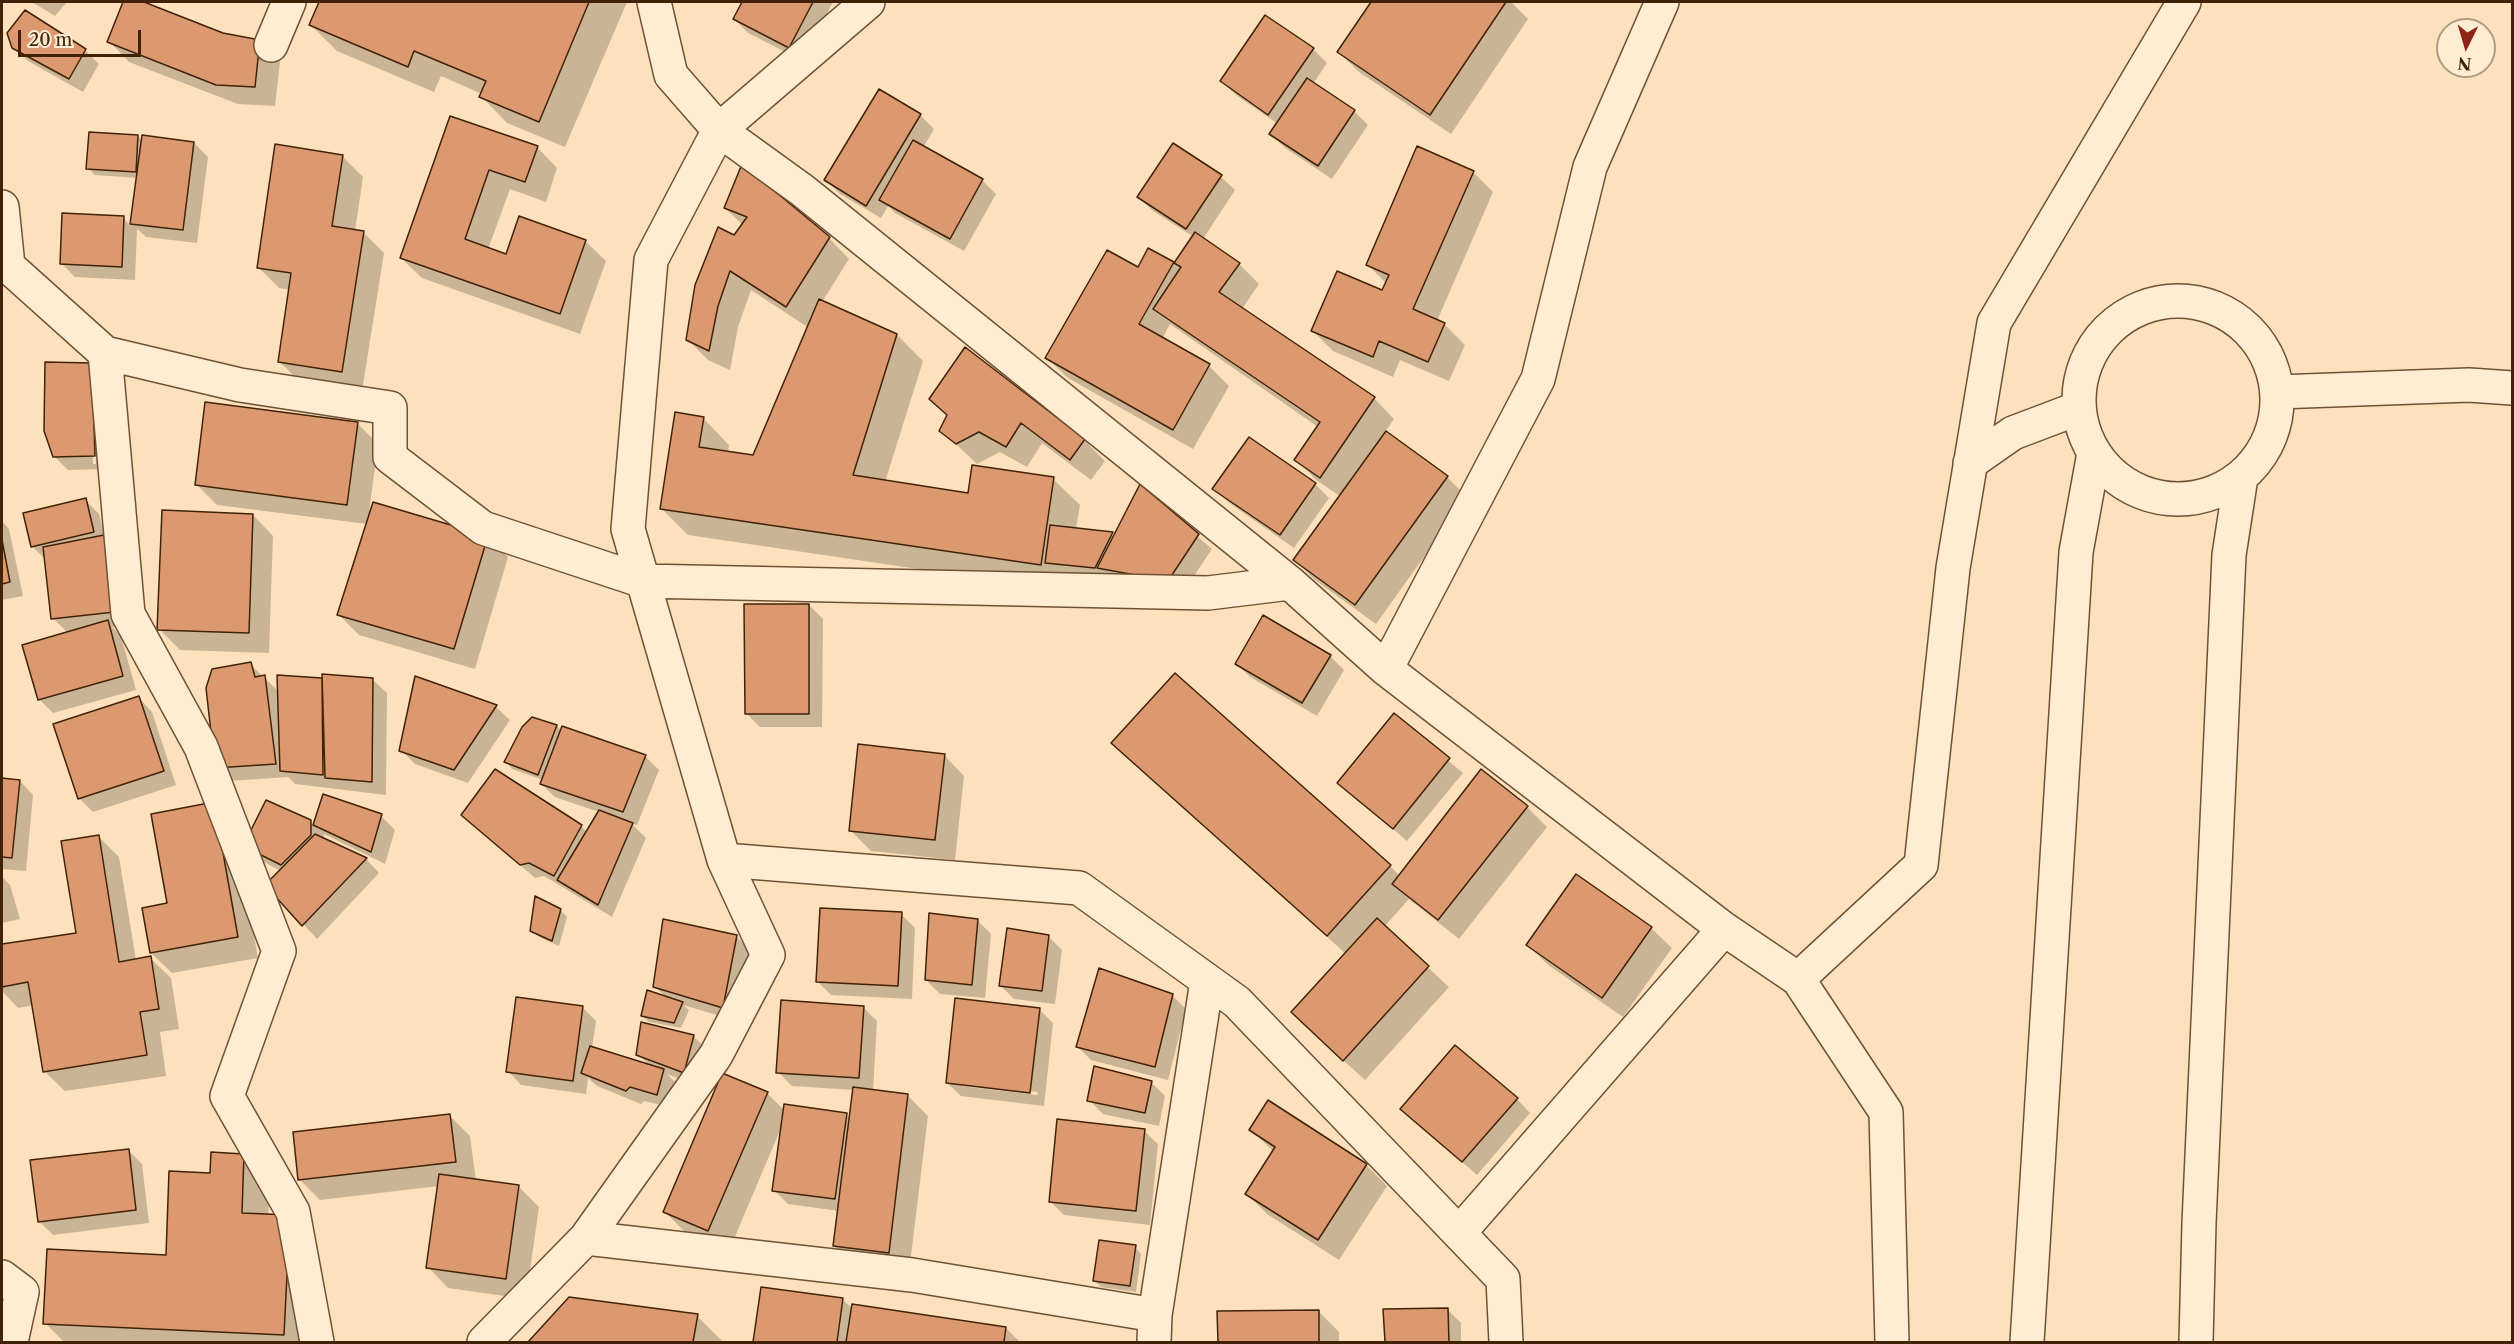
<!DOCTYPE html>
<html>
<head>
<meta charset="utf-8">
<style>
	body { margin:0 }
	#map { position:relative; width:2514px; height:1344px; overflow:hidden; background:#fde1bc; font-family:"Libre Caslon Text",serif }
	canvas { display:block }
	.frame { position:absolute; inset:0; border:3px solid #402207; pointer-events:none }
	.north { position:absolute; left:2436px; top:18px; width:60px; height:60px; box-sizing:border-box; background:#feecd3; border:2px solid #b29b81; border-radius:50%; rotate:185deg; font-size:16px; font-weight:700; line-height:24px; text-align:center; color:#402207 }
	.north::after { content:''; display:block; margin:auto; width:21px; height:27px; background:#8f2418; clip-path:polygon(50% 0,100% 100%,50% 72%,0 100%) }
	.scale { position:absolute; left:18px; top:30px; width:123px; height:27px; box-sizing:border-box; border:3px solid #402207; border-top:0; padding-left:8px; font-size:18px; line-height:21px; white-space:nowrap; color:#402207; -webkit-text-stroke:4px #feecd3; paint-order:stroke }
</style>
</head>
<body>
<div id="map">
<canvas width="2514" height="1344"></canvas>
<div class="frame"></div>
<div class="north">N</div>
<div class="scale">20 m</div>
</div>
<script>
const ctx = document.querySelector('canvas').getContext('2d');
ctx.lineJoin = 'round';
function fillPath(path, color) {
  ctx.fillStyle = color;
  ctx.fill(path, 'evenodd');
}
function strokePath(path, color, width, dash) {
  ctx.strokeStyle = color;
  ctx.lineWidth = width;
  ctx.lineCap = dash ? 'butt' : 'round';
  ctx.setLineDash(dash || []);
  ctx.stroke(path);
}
fillPath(new Path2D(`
	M32 2H67L55 16Z
	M125 2H140L222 35 260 41 280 62 275 106 238 104 129 62 109 41Z
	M321 2H627L565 147 507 123 481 96 482 94 441 76 434 92 337 51 311 25Z
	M744 2H833L803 61 748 33 734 19Z
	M1372 2H1511L1528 19 1451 134 1359 72 1339 52Z
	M13 47 85 50 99 64 83 92 28 61Z
	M1313 49 1327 63 1313 84 1354 111 1368 125 1332 179 1285 148 1271 134 1278 124 1236 95 1222 81Z
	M879 91 920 115 934 129 923 148 982 180 996 194 964 251 895 213 888 206 881 218 840 194 826 180Z
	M451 118 537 147 557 168 546 202 510 189 488 249 507 256 585 241 606 261 580 334 422 278 401 258Z
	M138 136 142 141 194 143 208 157 197 243 146 237 137 229 135 280 75 277 61 263 123 218 131 226 138 178 95 175 88 168Z
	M1174 145 1221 177 1235 190 1203 239 1239 264 1259 284 1242 309 1374 398 1394 419 1385 432 1447 477 1467 497 1376 624 1315 580 1295 560 1340 496 1316 480 1296 459 1318 427 1170 324 1162 339 1209 366 1229 386 1193 449 1068 378 1047 358 1138 269 1173 263 1175 265 1194 237 1153 211 1139 197ZM1158 286H1161L1136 331 1134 330Z
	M342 156 363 177 355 231 363 232 384 253 362 391 300 382 279 361 290 290 279 288 258 267Z
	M1473 172 1493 192 1437 321 1444 324 1465 345 1449 381 1400 360 1393 377 1333 351 1313 331 1383 292 1387 284 1367 264Z
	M725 208 829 238 849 259 822 302 897 335 923 361 885 482 970 495 1053 479 1080 505 1076 529 1115 536 1140 487 1212 549 1182 594 1067 591 688 535 661 508 703 418 729 445 728 453 754 457 809 328 751 290 738 327 730 370 708 360 688 340 735 237 743 225Z
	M966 349 1084 440 1105 461 1091 480 1042 443 1027 467 1000 452 977 464 941 430 948 416 931 399Z
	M46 363 91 365 105 379 108 469 68 470 54 456 45 430ZM90 376H93L96 464H93Z
	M357 423 378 444 369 512 487 537 508 557 475 669 359 635 339 615 367 524 217 505 197 485Z
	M1315 484 1329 498 1294 548 1228 502 1214 488Z
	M85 500 99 514 105 537 117 550 128 625 112 627 121 636 136 690 53 713 39 699 68 633 53 618 46 560 32 546Z
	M253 515 273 536 269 653 180 650 159 629Z
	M2 521 9 529 23 596 2 600Z
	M809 605 823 619 822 727H760L746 713Z
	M1330 656 1344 670 1317 716 1250 677 1236 663Z
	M250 664 279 692V677L373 680 387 693 386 795 295 784 288 777 230 781 217 767Z
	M139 698 152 712 176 785 93 812 79 798Z
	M496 707 510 720 468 783 415 764 401 750Z
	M1394 715 1463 773 1407 841 1339 783Z
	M533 719 557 726 562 731 645 756 659 770 637 825 632 824 646 838 612 917 544 876 535 878 477 828 581 826 587 832 599 812 555 797 541 784 543 780 512 769 506 762Z
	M1113 743 1390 866 1400 876 1527 807 1547 827 1459 939 1409 899 1384 927 1449 987 1365 1080 1313 1033 1346 954Z
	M944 755 964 776 955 860 871 851 850 830Z
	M2 780 20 781 33 795 26 871 2 869Z
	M324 796 381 816 395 830 385 864 324 834V839L366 859 379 873 317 939 267 885 281 871 258 859 244 846 310 822 314 826Z
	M234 825 258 958 172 973 151 953Z
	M98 836 119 857 136 960 150 958 171 978 179 1029 160 1032 166 1076 65 1091 44 1071 34 1005 18 1008 2 991V946L78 934Z
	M1576 876 1651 928 1672 948 1623 1017 1548 965 1528 945Z
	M2 877 10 885 20 919 2 923Z
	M560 910 567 917 559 946 539 937 532 930Z
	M901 914 915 928 912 999 831 995 817 981Z
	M977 920 991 934 985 998 940 994 926 980Z
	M736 936 750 950 737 1021 683 1005 689 1010 681 1028 649 1022 642 1016 667 998 654 986Z
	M1048 936 1062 950 1055 1004 1014 999 1000 985Z
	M1172 995 1186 1009 1168 1080 1091 1060 1077 1046Z
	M582 1007 596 1021 592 1048 650 1066 638 1054 642 1024 694 1037 708 1050 698 1086 667 1074 677 1084 670 1107 644 1101 641 1104 597 1086 588 1078 586 1094 521 1085 508 1071Z
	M863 1007 877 1021 873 1091 908 1096 928 1116 909 1272 855 1266 834 1246 839 1211 788 1204 774 1190 781 1128 729 1251 685 1232 664 1211 767 1093 785 1111 846 1114 850 1118 854 1090 792 1086 778 1072Z
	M1039 1009 1053 1023 1044 1106 961 1096 947 1083ZM961 1083 1038 1092 1037 1095 961 1086Z
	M1151 1082 1165 1096 1159 1126 1103 1114 1089 1100Z
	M1517 1099 1530 1113 1477 1175 1416 1122Z
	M1268 1102 1366 1165 1387 1186 1339 1260 1267 1214 1247 1194 1274 1152 1251 1130Z
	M450 1116 470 1136 476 1181 519 1187 539 1207 526 1299 448 1288 428 1267 439 1186 320 1200 300 1180Z
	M1144 1131 1158 1144 1150 1225 1064 1215 1050 1201Z
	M128 1150 142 1164 149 1223 53 1235 39 1221Z
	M244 1155 270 1182 268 1216 289 1217 311 1342H64L45 1323 167 1256 212 1175Z
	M1135 1247 1141 1254 1136 1292 1101 1287 1094 1280Z
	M762 1289 842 1299 853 1309 1006 1328 1020 1342H755Z
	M569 1299 697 1316 723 1342H530Z
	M1447 1309 1461 1323V1342H1386L1385 1311Z
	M1318 1311 1339 1332V1342H1219L1218 1313Z`), '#0003');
const building = new Path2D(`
	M123 2H144L223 33 260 40 255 87 216 85 107 42Z
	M319 2H589L539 122 479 97 486 81 414 51 408 67 309 25Z
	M742 2H813L789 48 733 19Z
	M1371 2H1506L1430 115 1337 52Z
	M25 10 86 49 69 79 12 48 7 33Z
	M1265 15 1314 48 1268 115 1220 81Z
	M1307 78 1355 110 1318 166 1269 134Z
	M879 89 921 114 866 206 824 180Z
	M450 116 538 146 525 182 489 170 465 239 506 254 519 216 586 240 560 314 400 258Z
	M89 132 138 135 136 172 86 169Z
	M142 135 194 142 183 230 130 224Z
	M913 140 983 179 950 239 879 200Z
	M1173 143 1222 175 1186 229 1137 197Z
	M275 144 343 155 332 226 364 231 342 372 278 362 291 273 257 268Z
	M1417 146 1474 171 1413 309 1445 323 1428 362 1379 341 1373 357 1311 331 1337 271 1382 290 1389 275 1366 265Z
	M742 164 830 237 786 307 730 271 718 306 709 351 686 340 695 285 718 227 734 235 747 217 724 208Z
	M62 213 124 216 122 267 60 264Z
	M1195 232 1240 263 1219 292 1375 397 1320 478 1294 460 1320 422 1153 309 1181 267 1174 263Z
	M1148 248 1174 262 1139 324 1210 364 1173 430 1045 358 1107 250 1138 267Z
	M819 299 897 334 853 475 968 493 972 465 1054 477 1041 565 660 509 675 412 704 417 699 447 753 455Z
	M965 347 1085 439 1070 460 1021 423 1006 447 979 432 956 444 939 431 947 415 929 399Z
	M45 362 92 363 95 456 53 457 44 431Z
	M205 402 358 422 347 505 195 485Z
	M1386 431 1448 476 1355 605 1293 560Z
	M1249 437 1316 483 1280 535 1212 489Z
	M1140 484 1199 534 1168 581 1097 568Z
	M86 498 94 532 31 547 23 513Z
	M373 502 488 536 454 649 337 615Z
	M162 510 253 514 249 633 157 630Z
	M1050 525 1113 532 1095 568 1045 563Z
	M104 535 115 612 51 619 43 547Z
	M2 540 10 582 2 584Z
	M744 604H809V714H745Z
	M1263 615 1331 655 1302 703 1235 664Z
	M108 620 123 676 38 700 22 645Z
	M251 662 255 677 265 675 276 764 215 768 206 688 212 669Z
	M1175 673 1391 865 1327 936 1111 743Z
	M322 674 373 678 372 782 325 778Z
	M277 675 322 678 323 775 280 771Z
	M415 676 497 705 454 770 399 751Z
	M139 696 164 771 78 799 53 724Z
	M1394 713 1450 758 1393 829 1337 783Z
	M532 717 557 725 538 775 504 762 522 727Z
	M562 726 646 755 623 812 540 784Z
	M858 744 945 754 935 840 849 831Z
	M495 769 582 825 554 876 529 863 520 865 461 815Z
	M1481 769 1528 806 1438 920 1392 884Z
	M2 778 20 780 12 858 2 857Z
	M323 794 382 814 371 852 313 825Z
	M266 800 311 820V835L281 865 243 846Z
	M214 802 238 937 150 953 142 908 167 903 151 814Z
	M599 810 633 823 598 905 557 880Z
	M315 834 367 858 302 926 265 885Z
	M99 835 119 962 151 956 159 1009 140 1012 147 1055 43 1072 28 982 2 987V944L76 933 61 841Z
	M1576 874 1652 927 1602 998 1526 945Z
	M535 896 561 909 552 941 530 931Z
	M820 908 902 912 898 986 816 982Z
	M929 913 978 919 972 985 925 980Z
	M1377 918 1429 966 1343 1061 1291 1012Z
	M663 919 737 935 723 1008 653 987Z
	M1007 928 1049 935 1042 991 999 986Z
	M1099 968 1173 994 1155 1067 1076 1047Z
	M647 990 683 1002 674 1023 641 1016Z
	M516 997 583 1006 573 1081 506 1072Z
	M955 998 1040 1008 1030 1093 946 1083Z
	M781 1000 864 1006 859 1078 776 1073Z
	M641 1022 694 1035 684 1073 636 1055Z
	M1455 1045 1518 1098 1462 1162 1400 1109Z
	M590 1046 664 1069 657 1095 630 1087 626 1091 581 1073Z
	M1094 1066 1152 1081 1145 1113 1087 1101Z
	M722 1073 768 1092 708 1231 663 1212Z
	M853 1087 908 1094 889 1253 833 1246Z
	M1268 1100 1367 1164 1318 1240 1245 1194 1275 1147 1249 1130Z
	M784 1104 847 1113 835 1199 772 1191Z
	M450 1114 456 1162 298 1180 293 1132Z
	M1057 1119 1145 1129 1136 1211 1049 1202Z
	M129 1149 136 1210 38 1222 30 1160Z
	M211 1152 244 1154 242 1213 290 1215 284 1335 43 1324 47 1249 166 1255 169 1171 210 1173Z
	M439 1174 519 1185 506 1279 426 1268Z
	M1099 1240 1136 1245 1130 1286 1093 1281Z
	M761 1287 843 1298 837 1342H753Z
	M569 1297 698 1314 693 1342H528Z
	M852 1304 1006 1327 1004 1342H846Z
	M1448 1308 1449 1342H1385L1383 1309Z
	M1319 1310V1342H1218L1217 1311Z`);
fillPath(building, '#dc9970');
strokePath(building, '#402207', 1.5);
const minor = new Path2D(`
	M654 2 671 75 719 130 802 190 1290 583 1386 669 1724 929 1798 979 1921 865 1953 568 1994 323 2184 2
	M271 45 289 2
	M2 207 8 266 105 353 240 385 390 408V457L483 528 643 581 1208 593 1290 583
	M2079 400a99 99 0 1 1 198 0a99 99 0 1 1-198 0Z
	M105 353 128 614 201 747 279 951 227 1096 293 1212 317 1342
	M2277 392 2469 385 2512 388
	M1970 463 2013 433 2079 408
	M1386 669 1538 379 1590 167 1662 2
	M724 860 1079 888 1237 1002 1503 1279 1506 1342
	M1798 979 1886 1112 1892 1342
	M1459 1233 1724 929
	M586 1238 912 1275 1155 1315 1207 981
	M2 1277 22 1292 11 1342
	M484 1342 586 1238 716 1055 768 955 724 860 628 529 651 260 719 130 868 2
	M1154 1342 1155 1315
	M2027 1342 2076 552 2094 453
	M2196 1342 2199 1223 2229 555 2241 477`);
strokePath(minor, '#6f5234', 36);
strokePath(minor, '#feecd3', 33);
</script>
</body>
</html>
